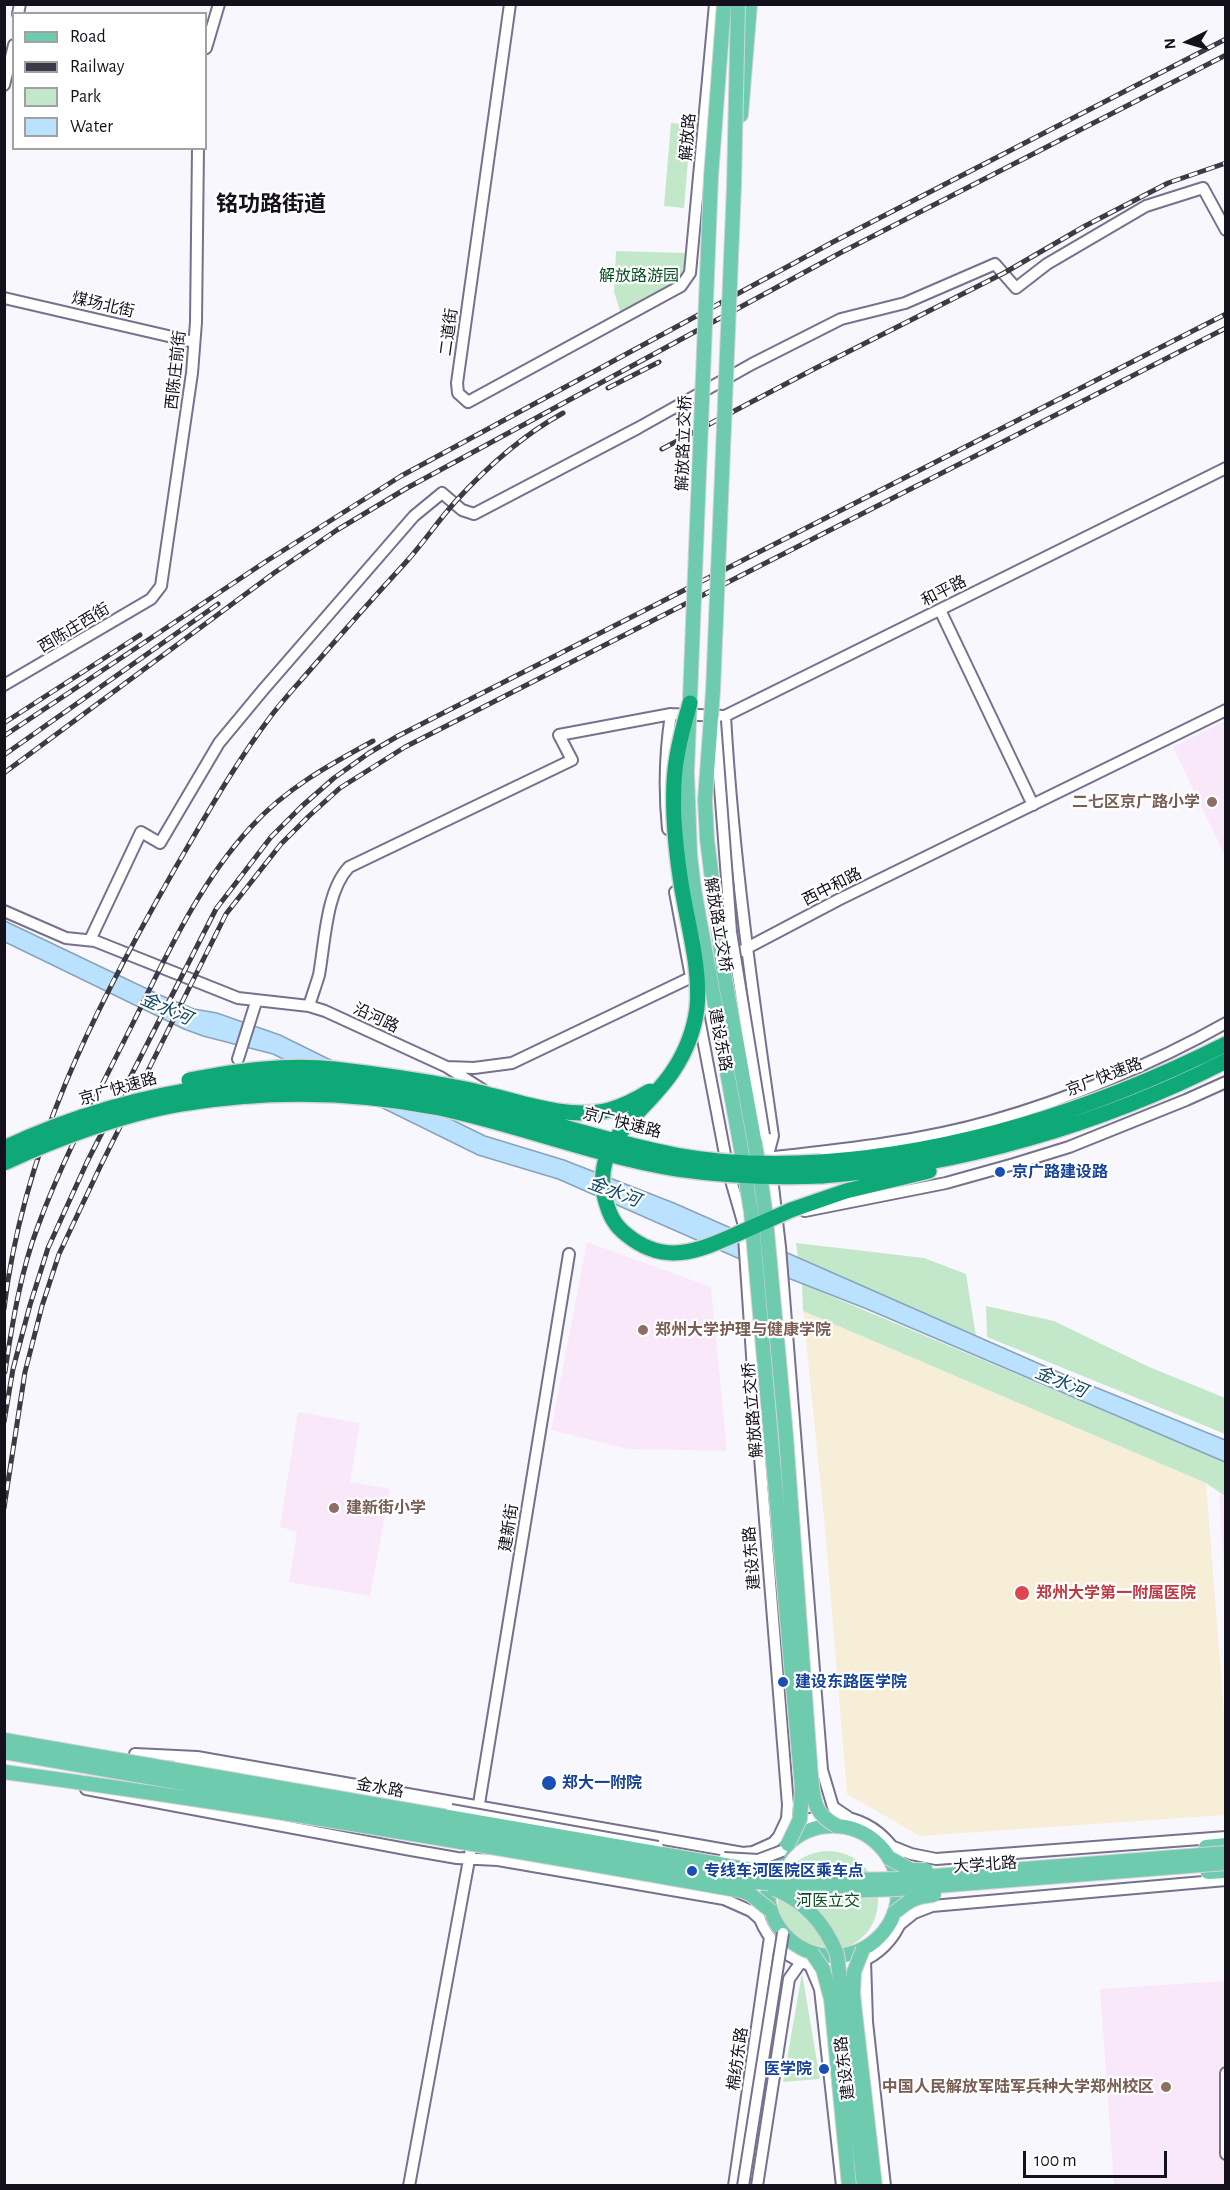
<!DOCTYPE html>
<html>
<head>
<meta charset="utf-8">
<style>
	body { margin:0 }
	#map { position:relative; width:1230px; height:2190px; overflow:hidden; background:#f9f7fe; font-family:"Alegreya Sans",sans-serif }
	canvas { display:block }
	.frame { position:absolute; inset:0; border:6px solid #14111d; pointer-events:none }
	.legend { position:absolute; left:12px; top:12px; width:195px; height:138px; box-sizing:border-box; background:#fff; border:2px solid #a1a0a5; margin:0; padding:8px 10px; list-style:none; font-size:18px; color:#14111d }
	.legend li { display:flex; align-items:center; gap:12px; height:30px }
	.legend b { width:30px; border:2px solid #a1a0a5 }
	.north { position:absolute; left:1158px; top:12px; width:60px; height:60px; -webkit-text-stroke:4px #fff; paint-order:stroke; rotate:265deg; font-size:16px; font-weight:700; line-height:24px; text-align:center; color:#14111d }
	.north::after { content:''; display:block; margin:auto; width:21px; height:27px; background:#14111d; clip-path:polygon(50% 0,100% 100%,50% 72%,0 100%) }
	.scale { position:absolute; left:1023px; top:2151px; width:144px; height:27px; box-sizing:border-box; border:3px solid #14111d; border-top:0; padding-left:8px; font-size:18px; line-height:21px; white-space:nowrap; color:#14111d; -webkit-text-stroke:4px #fff; paint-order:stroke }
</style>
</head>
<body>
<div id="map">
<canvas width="1230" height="2190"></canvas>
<div class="frame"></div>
<ul class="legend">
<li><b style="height:8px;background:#6ecbad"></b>Road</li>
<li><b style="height:8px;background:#3d3a45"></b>Railway</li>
<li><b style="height:16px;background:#c3e8c9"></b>Park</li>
<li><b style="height:16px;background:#bae2ff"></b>Water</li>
</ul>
<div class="north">N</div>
<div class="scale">100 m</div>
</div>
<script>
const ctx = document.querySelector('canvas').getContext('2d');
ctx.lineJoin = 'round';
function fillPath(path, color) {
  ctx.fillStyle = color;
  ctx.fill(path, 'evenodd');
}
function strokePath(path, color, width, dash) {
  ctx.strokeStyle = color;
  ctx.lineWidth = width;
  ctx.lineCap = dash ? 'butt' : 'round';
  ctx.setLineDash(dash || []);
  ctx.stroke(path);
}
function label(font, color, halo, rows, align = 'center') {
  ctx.font = font + ' "Alegreya Sans","Noto Sans SC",sans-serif';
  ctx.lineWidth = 4.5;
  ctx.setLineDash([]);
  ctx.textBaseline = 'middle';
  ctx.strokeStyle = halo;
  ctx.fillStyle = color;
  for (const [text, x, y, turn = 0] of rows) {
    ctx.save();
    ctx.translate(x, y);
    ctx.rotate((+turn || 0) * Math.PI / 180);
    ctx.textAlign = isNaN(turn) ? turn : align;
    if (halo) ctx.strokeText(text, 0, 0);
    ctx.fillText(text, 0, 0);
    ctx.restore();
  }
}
fillPath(new Path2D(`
	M1225 721V856L1173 747Z
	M587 1242 711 1287 727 1451 628 1449 551 1430Z
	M298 1412 360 1423 350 1482 390 1489 370 1596 289 1582 297 1532 280 1527Z
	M1219 1494 1225 1496V1587Z
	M1225 1981V2185H1114L1100 1989Z`), '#f9e8fa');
fillPath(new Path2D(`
	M803 1311 1206 1483 1225 1726V1815L920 1836 847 1794 825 1529Z`), '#f7eed8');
fillPath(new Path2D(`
	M671 123 691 125 684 208 664 206Z
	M616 251 686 253 683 278 677 284 621 313 614 292Z
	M796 1243 924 1258 966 1274 976 1336 798 1258Z
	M802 1284 1225 1462V1496L1206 1483 803 1311Z
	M986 1306 1054 1321 1147 1366 1225 1398V1434L987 1337Z
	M778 1901a50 50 0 1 1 100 0a50 50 0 1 1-100 0Z
	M802 1973 820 2079 783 2082Z`), '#c3e8c9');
const water = new Path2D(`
	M5 921 160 995 194 1009 217 1013 280 1035 485 1136 564 1160 674 1203 1058 1372 1225 1440V1462L867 1309 742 1260 558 1179 478 1155 273 1054 203 1036 184 1029 5 942Z`);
fillPath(water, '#bae2ff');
strokePath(water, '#88a3bb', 1.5);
const minor = new Path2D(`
	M510 4 457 383 458 393 468 402 681 286 690 273 715 4
	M18 14 20 4
	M206 48 219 4
	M4 85 14 45
	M4 298 194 342
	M940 610 1033 805
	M4 685 151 599 161 586 192 373 196 322 198 148
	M725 716C733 857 753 997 773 1136L769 1151
	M668 829C664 790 665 753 671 714
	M675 892 691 977
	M4 911 66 938 95 941 238 998 309 1006 325 1011 447 1067 483 1090
	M90 940 141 832 160 843 219 743 263 690 414 516 442 493 462 510 474 514 638 428 752 364 841 319 905 303 995 264 1016 288 1047 264 1146 206 1203 188 1226 230
	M728 958 838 900 1226 710
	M309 1006C312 996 316 985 319 975 325 942 326 891 349 867L572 760 559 735 671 714 725 716 1226 468
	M698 1013 728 1170 743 1222 753 1370 788 1805 787 1819 779 1836
	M238 1059 256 1002
	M447 1067 474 1068 512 1063 696 975
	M764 1135 769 1151 780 1247 822 1770 833 1807 848 1817
	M775 1157C847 1149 921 1141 991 1121 1069 1099 1155 1063 1226 1023
	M805 1211 946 1183 1014 1164 1069 1147 1186 1100 1226 1082
	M135 1754 197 1757 743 1853 753 1852 773 1843
	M179 1762 451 1810
	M86 1789 411 1850 457 1858 498 1860 724 1899 751 1911 760 1919
	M755 1892a76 76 0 1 1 152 0a76 76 0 1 1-152 0Z
	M476 1822 569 1254
	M891 1846 911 1854 936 1859 1226 1837
	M899 1925 914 1913 932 1906 1226 1880
	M865 1960 867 2022 885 2186
	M810 1965 820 1989 842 2186
	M1226 2073V2154
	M409 2186 473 1838
	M734 2186 770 1937
	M757 2186 789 1979 801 1962`);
const major = new Path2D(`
	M741 115 750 4
	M768 1891a65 65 0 1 1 130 0a65 65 0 1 1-130 0Z
	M1206 1847 1226 1845
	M1208 1872 1226 1871`);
const highway = new Path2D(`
	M821 1162C962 1152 1100 1107 1226 1044
	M822 1176C960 1166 1102 1124 1226 1061
	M791 1210 846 1191 929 1171`);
strokePath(minor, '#77708f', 14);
strokePath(major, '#d5d4d6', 16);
strokePath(highway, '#d5d4d6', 18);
strokePath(minor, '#fff', 10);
strokePath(major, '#6ecbad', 14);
strokePath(highway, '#0ea977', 15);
const rail = new Path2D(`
	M608 388 659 362
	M662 449 814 369 1004 273 1085 226 1168 183 1226 163
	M4 723 140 635
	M4 736 265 562 401 476 833 242 1226 39
	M4 755 218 604
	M4 773 274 573 337 530 407 488 840 253 1226 55
	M4 1309C23 1149 94 1010 173 872 204 819 234 765 271 716 283 700 297 685 310 670 342 633 374 597 407 561 424 542 438 521 455 502 486 468 523 435 563 413
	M5 1372C12 1324 21 1270 38 1226 64 1155 101 1088 134 1021 167 954 200 882 251 827 285 789 329 765 373 741
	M4 1422 13 1369 30 1305 48 1248 87 1162 216 909 271 837 302 806 334 778 369 753 398 736 1226 314
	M4 1508 25 1372 42 1306 59 1254 100 1167 226 914 281 844 309 816 340 788 405 747 1226 328`);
strokePath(rail, '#3d3a45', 5);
strokePath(rail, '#fff', 3, [9]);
const minorBridge = new Path2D(`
	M715 721 731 932 764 1135
	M451 1810 658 1847
	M724 1858 758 1860 782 1851
	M743 2186 783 1933`);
const majorBridge = new Path2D(`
	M724 4 711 177 687 772 690 854 694 889 741 1149 751 1212 802 1788 800 1819 788 1844
	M738 4 734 186 713 691 705 800 707 839 723 968 758 1161 765 1209 786 1436 811 1776C814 1801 813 1813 837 1826
	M4 1740 794 1877 844 1880 897 1879 1226 1853
	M4 1752 747 1881 843 1891 898 1889 1226 1863
	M4 1772C251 1805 497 1847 742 1891L750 1894 771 1911
	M889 1858 911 1870H926
	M775 1889C806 1902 825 1924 837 1954L864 2186
	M894 1913C910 1900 913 1897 934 1895
	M863 1949 854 1972 853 1995 875 2186
	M812 1953 823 1969 831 1999 849 2186`);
const highwayBridge = new Path2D(`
	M690 703C685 720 680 738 677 756 670 794 675 844 681 883 687 923 701 967 697 1008 694 1031 685 1053 673 1071 645 1114 588 1142 606 1202 610 1216 615 1226 627 1235 665 1266 698 1251 737 1234 755 1226 773 1218 791 1210
	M189 1080C237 1071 285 1064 334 1069 377 1074 419 1080 461 1088 505 1096 564 1122 609 1110 624 1106 637 1099 650 1091
	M4 1148C140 1084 296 1064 443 1095 521 1112 597 1140 676 1155 724 1164 773 1165 821 1162
	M4 1163C55 1139 126 1113 181 1104 266 1090 354 1091 439 1108 519 1125 596 1156 677 1169 725 1176 773 1178 822 1176`);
strokePath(minorBridge, '#77708f', 14, []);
strokePath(majorBridge, '#d5d4d6', 16, []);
strokePath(highwayBridge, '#d5d4d6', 18, []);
strokePath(minorBridge, '#fff', 10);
strokePath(majorBridge, '#6ecbad', 14);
strokePath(highwayBridge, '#0ea977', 15);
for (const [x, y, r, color] of [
	[1212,802,6,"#8d6e63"],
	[1000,1172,6,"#1a4fb4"],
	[643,1330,6,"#8d6e63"],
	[334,1508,6,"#8d6e63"],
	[1022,1593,8,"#e0444e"],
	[783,1682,6,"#1a4fb4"],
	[549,1783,8,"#1a4fb4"],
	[692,1871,6,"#1a4fb4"],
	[824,2069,6,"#1a4fb4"],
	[1166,2087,6,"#8d6e63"]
]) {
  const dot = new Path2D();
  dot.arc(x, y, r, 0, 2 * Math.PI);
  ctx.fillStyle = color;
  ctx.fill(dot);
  strokePath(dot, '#fff', 2);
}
label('16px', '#14111d', '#fff', [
	["解放路",688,137,-85],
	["煤场北街",103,305,13],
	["二道街",449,332,-82],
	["西陈庄前街",176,370,-84],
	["解放路立交桥",684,443,-88],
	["和平路",944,591,-27],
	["西陈庄西街",74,628,-31],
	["西中和路",832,887,-27],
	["解放路立交桥",718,925,80],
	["沿河路",376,1018,25],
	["建设东路",720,1040,79],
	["京广快速路",1104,1077,-21],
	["京广快速路",118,1089,-16],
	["京广快速路",622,1123,14],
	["解放路立交桥",753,1410,-95],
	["建新街",509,1528,-81],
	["建设东路",752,1558,-95],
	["金水路",380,1788,10],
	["大学北路",985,1865,-4],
	["棉纺东路",738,2059,-82],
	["建设东路",845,2068,-97]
]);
label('16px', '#064f21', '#fff', [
	["解放路游园",639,276],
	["河医立交",828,1901]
]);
label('bold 16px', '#785e54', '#fff', [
	["二七区京广路小学",1200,802],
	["郑州大学护理与健康学院",655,1330,"left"],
	["建新街小学",346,1508,"left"],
	["中国人民解放军陆军兵种大学郑州校区",1154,2087]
], 'right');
label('bold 16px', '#164399', '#fff', [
	["京广路建设路",1012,1172],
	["建设东路医学院",795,1682],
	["郑大一附院",562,1783],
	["专线车河医院区乘车点",704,1871],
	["医学院",812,2069,"right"]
], 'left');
label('bold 16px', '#be3a42', '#fff', [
	["郑州大学第一附属医院",1036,1593]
], 'left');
label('italic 18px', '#124766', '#fff', [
	["金水河",166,1009,24],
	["金水河",614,1192,21],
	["金水河",1061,1382,23]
]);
label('bold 22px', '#14111d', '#fff', [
	["铭功路街道",271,204]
]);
</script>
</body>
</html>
